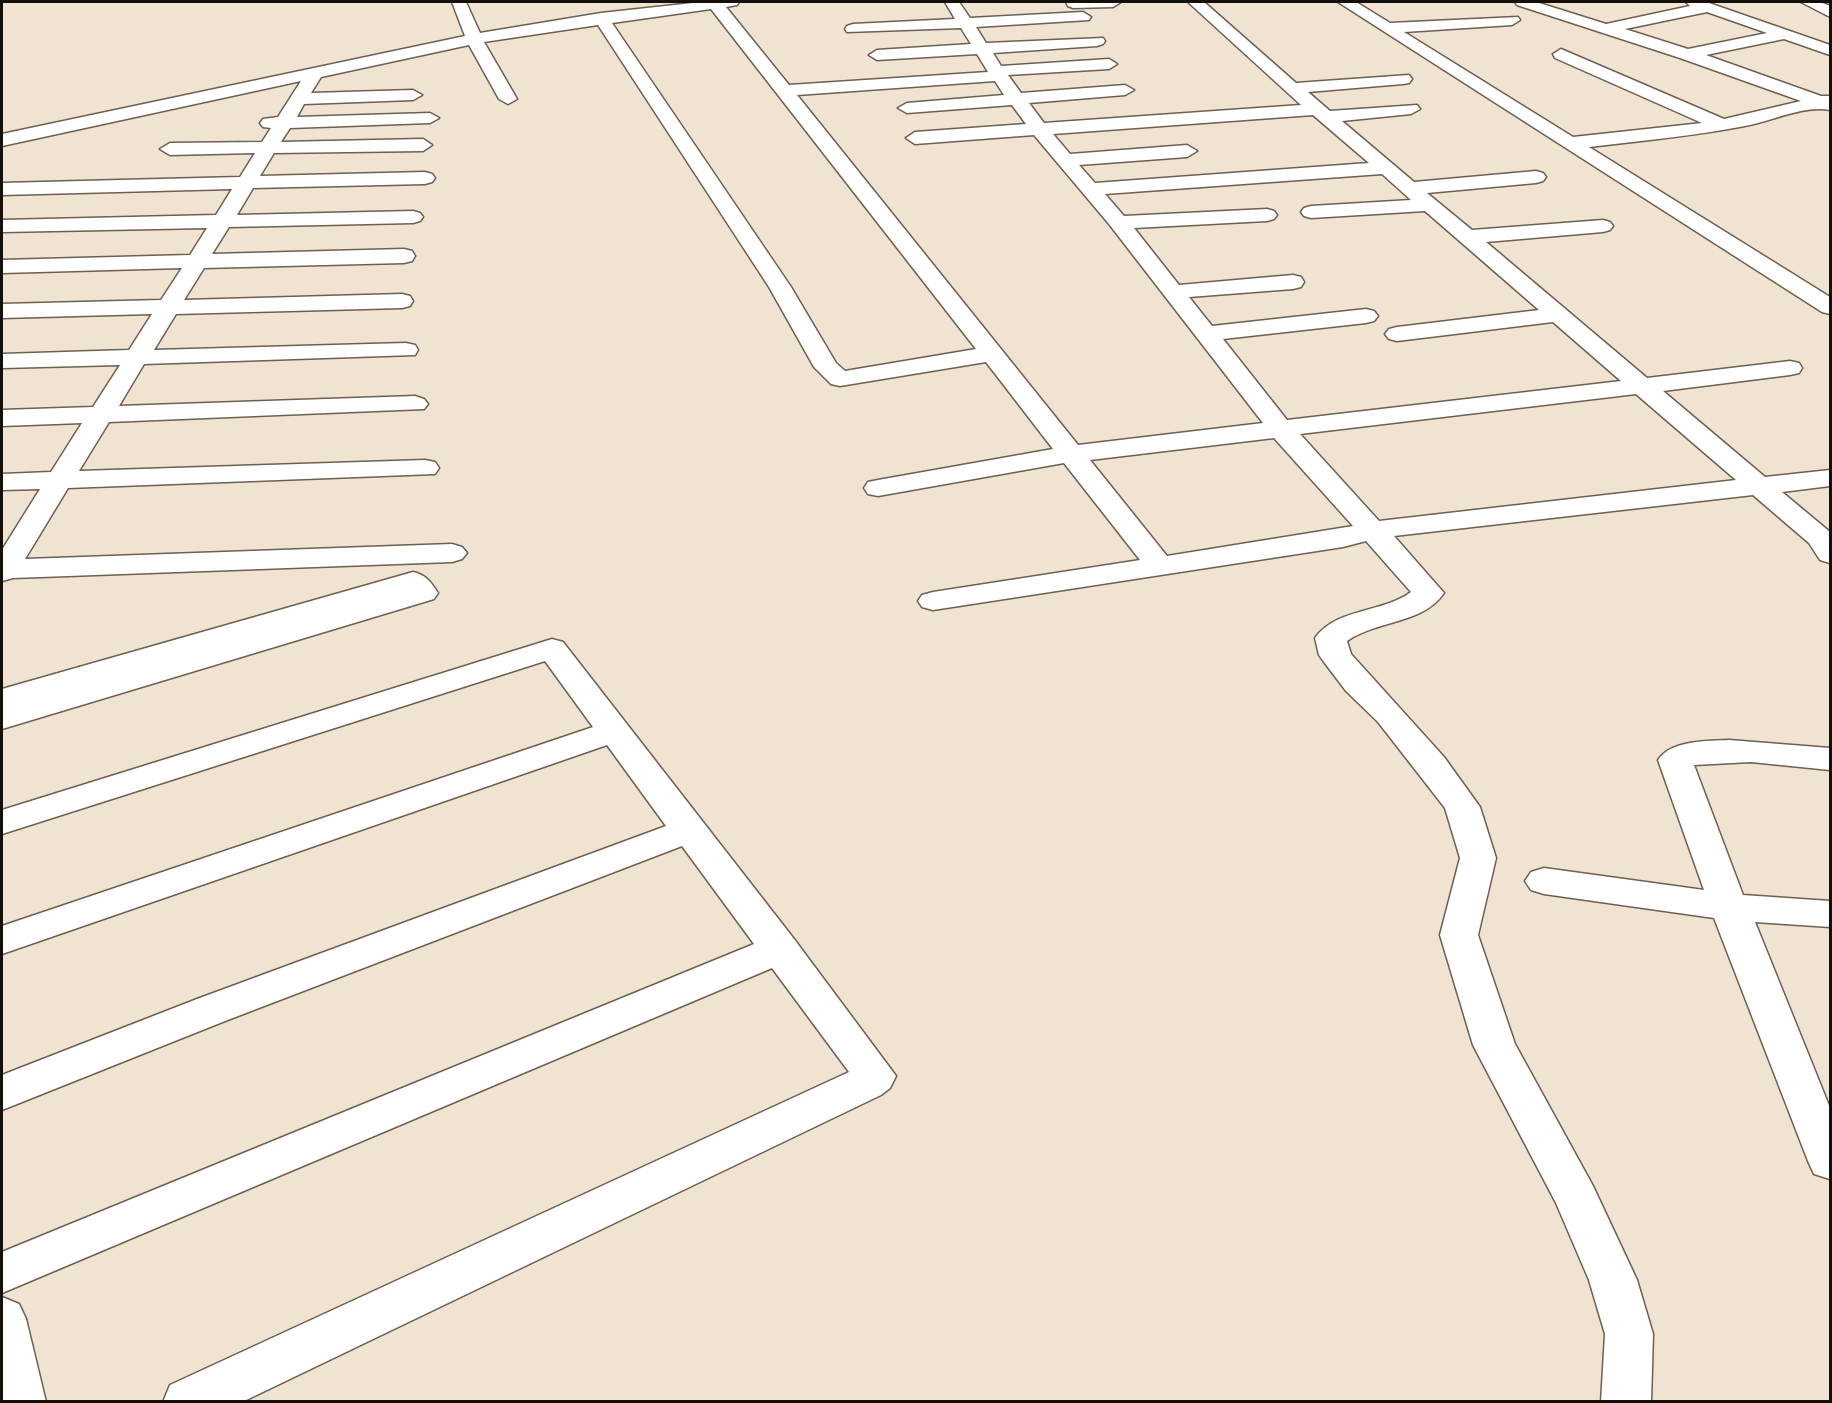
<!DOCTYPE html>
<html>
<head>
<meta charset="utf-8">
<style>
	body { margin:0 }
	#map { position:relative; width:1832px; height:1403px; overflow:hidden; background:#f1e3d1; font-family:"Exo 2",sans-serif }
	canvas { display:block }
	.frame { position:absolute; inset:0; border:3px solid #140f09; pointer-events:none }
</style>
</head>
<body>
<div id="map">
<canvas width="1832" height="1403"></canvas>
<div class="frame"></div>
</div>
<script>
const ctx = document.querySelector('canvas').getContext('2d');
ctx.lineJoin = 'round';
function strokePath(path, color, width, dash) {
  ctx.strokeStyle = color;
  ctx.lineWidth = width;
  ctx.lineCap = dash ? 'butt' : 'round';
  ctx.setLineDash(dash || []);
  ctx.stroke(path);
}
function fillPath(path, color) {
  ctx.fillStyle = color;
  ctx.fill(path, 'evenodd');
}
const minor = new Path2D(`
	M452 2H466L480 33 601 13 702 2H739L737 5 726 7 789 85 988 72 977 54 877 60 869 55 877 50 971 44 961 28 847 32 845 29 847 26 853 24 955 19 945 2H959L970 18 1083 12 1091 17 1089 20 976 27 986 43 1103 38 1105 41 1103 44 1097 46 993 53 1001 66 1109 59 1117 64 1109 69 1008 75 1021 93 1125 85 1134 90 1125 95 1029 103 1044 123 1301 105 1188 2H1204L1296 83 1409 75 1412 79 1409 83 1403 84 1308 92 1330 111 1417 105 1420 109 1411 114 1342 121 1414 182 1536 171 1543 173 1546 177 1543 181 1536 183 1427 193 1472 230 1603 220 1610 222 1613 226 1610 230 1603 232 1486 242 1647 378 1790 361 1799 363 1802 368 1799 373 1790 375 1663 391 1765 477 1830 470V486L1782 492 1830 532V563L1820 560 1809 543 1753 495 1394 536 1444 593C1423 624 1377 620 1347 641L1351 654 1444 757 1480 807 1496 858 1478 935 1515 1044 1593 1186 1637 1280 1653 1334 1651 1402H1601L1605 1334 1589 1280 1556 1203 1473 1045 1440 935 1460 858 1445 808 1378 722 1346 691 1324 662 1319 655 1315 638C1336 608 1383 613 1411 592L1366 541 1343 547 933 610 922 607 918 601 922 595 933 592 1140 560 1064 463 878 496 868 494 864 488 868 482 878 480 1053 449 986 362 840 386 831 384 814 367 769 287 598 25 484 42 517 99 508 104 499 99 469 45 321 77 311 93 413 90 422 95 413 100 304 104 297 117 430 113 439 118 430 123 290 128 281 142 423 139 432 145 423 151 274 153 260 176 425 172 432 174 435 178 432 182 425 184 253 188 237 215 413 211 420 213 423 217 420 221 413 223 229 227 212 254 404 249 412 251 415 256 412 261 404 263 204 268 184 300 402 294 410 296 413 301 410 306 402 308 176 314 154 350 406 343 415 345 418 350 415 355 144 364 119 406 415 396 424 399 428 404 424 409 109 422 79 471 425 460 435 462 439 468 435 474 68 488 25 559 452 544 462 547 467 553 462 559 452 562 13 578 2 581V550L40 489 2 490V474L51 472 82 423 2 426V410L93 407 120 365 2 368V354L129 350 152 314 2 318V304L161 300 182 268 2 273V260L190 255 207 228 2 232V220L216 215 232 189 2 195V183L240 177 255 153 170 155 160 149 170 143 262 142 271 128 263 127 260 123 263 119 278 117 301 81 2 146V134L465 36ZM711 9 976 349 845 371 836 363 791 287 612 23ZM995 81 1004 95 907 103 898 108 907 113 1012 105 1026 124 915 132 906 138 915 144 1034 135 1109 224 1263 423 1078 445 797 95ZM1313 115 1369 163 1095 183 1079 165 1187 157 1197 151 1187 145 1070 154 1053 134ZM1382 174 1411 200 1311 206 1304 208 1301 212 1304 216 1311 218 1425 211 1539 310 1397 327 1389 329 1385 334 1389 339 1397 341 1553 322 1621 381 1287 420 1223 339 1366 323 1374 321 1378 316 1374 311 1366 309 1212 326 1189 297 1293 289 1301 287 1304 282 1301 277 1293 275 1179 285 1134 228 1267 221 1274 219 1277 215 1274 211 1267 209 1124 216 1105 194ZM1636 394 1736 480 1379 521 1300 434ZM1274 438 1353 526 1167 556 1090 460Z
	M1066 2H1121L1113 7 1073 8 1068 6Z
	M1338 2H1356L1390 23 1518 17 1520 20 1512 25 1404 32 1573 137 1702 123 1555 58 1553 54 1561 49 1724 119 1801 101 1680 58 1517 5 1515 2H1536L1606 24 1690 6 1686 2H1706L1830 45V55L1784 39 1706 55 1821 96H1830V110C1803 105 1773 121 1745 126 1693 136 1641 141 1589 147L1830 297V314L1822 312ZM1707 12 1767 33 1688 49 1625 29Z
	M1801 2H1820L1830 6V17Z
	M413 572C426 575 431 582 438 593L434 599 2 729V689Z
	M552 639 563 642 794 939 896 1076 890 1088 881 1095 242 1402H163L170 1385 849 1072 772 968 2 1293V1252L754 944 682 846 225 1021 2 1110V1075L197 999 666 826 607 745 2 954V926L593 727 545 661 2 834V810Z
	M1729 740 1830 748V770L1751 762 1694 765 1743 895 1830 901V927L1755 922 1830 1108V1179L1814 1174 1808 1161 1714 918 1544 894 1531 890 1525 881 1531 872 1544 868 1704 890 1658 760C1671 740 1707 741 1729 740Z
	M2 1297 19 1304 26 1319 46 1402H2Z`);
strokePath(minor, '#6c6051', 3);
fillPath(minor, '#fff');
</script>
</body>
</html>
